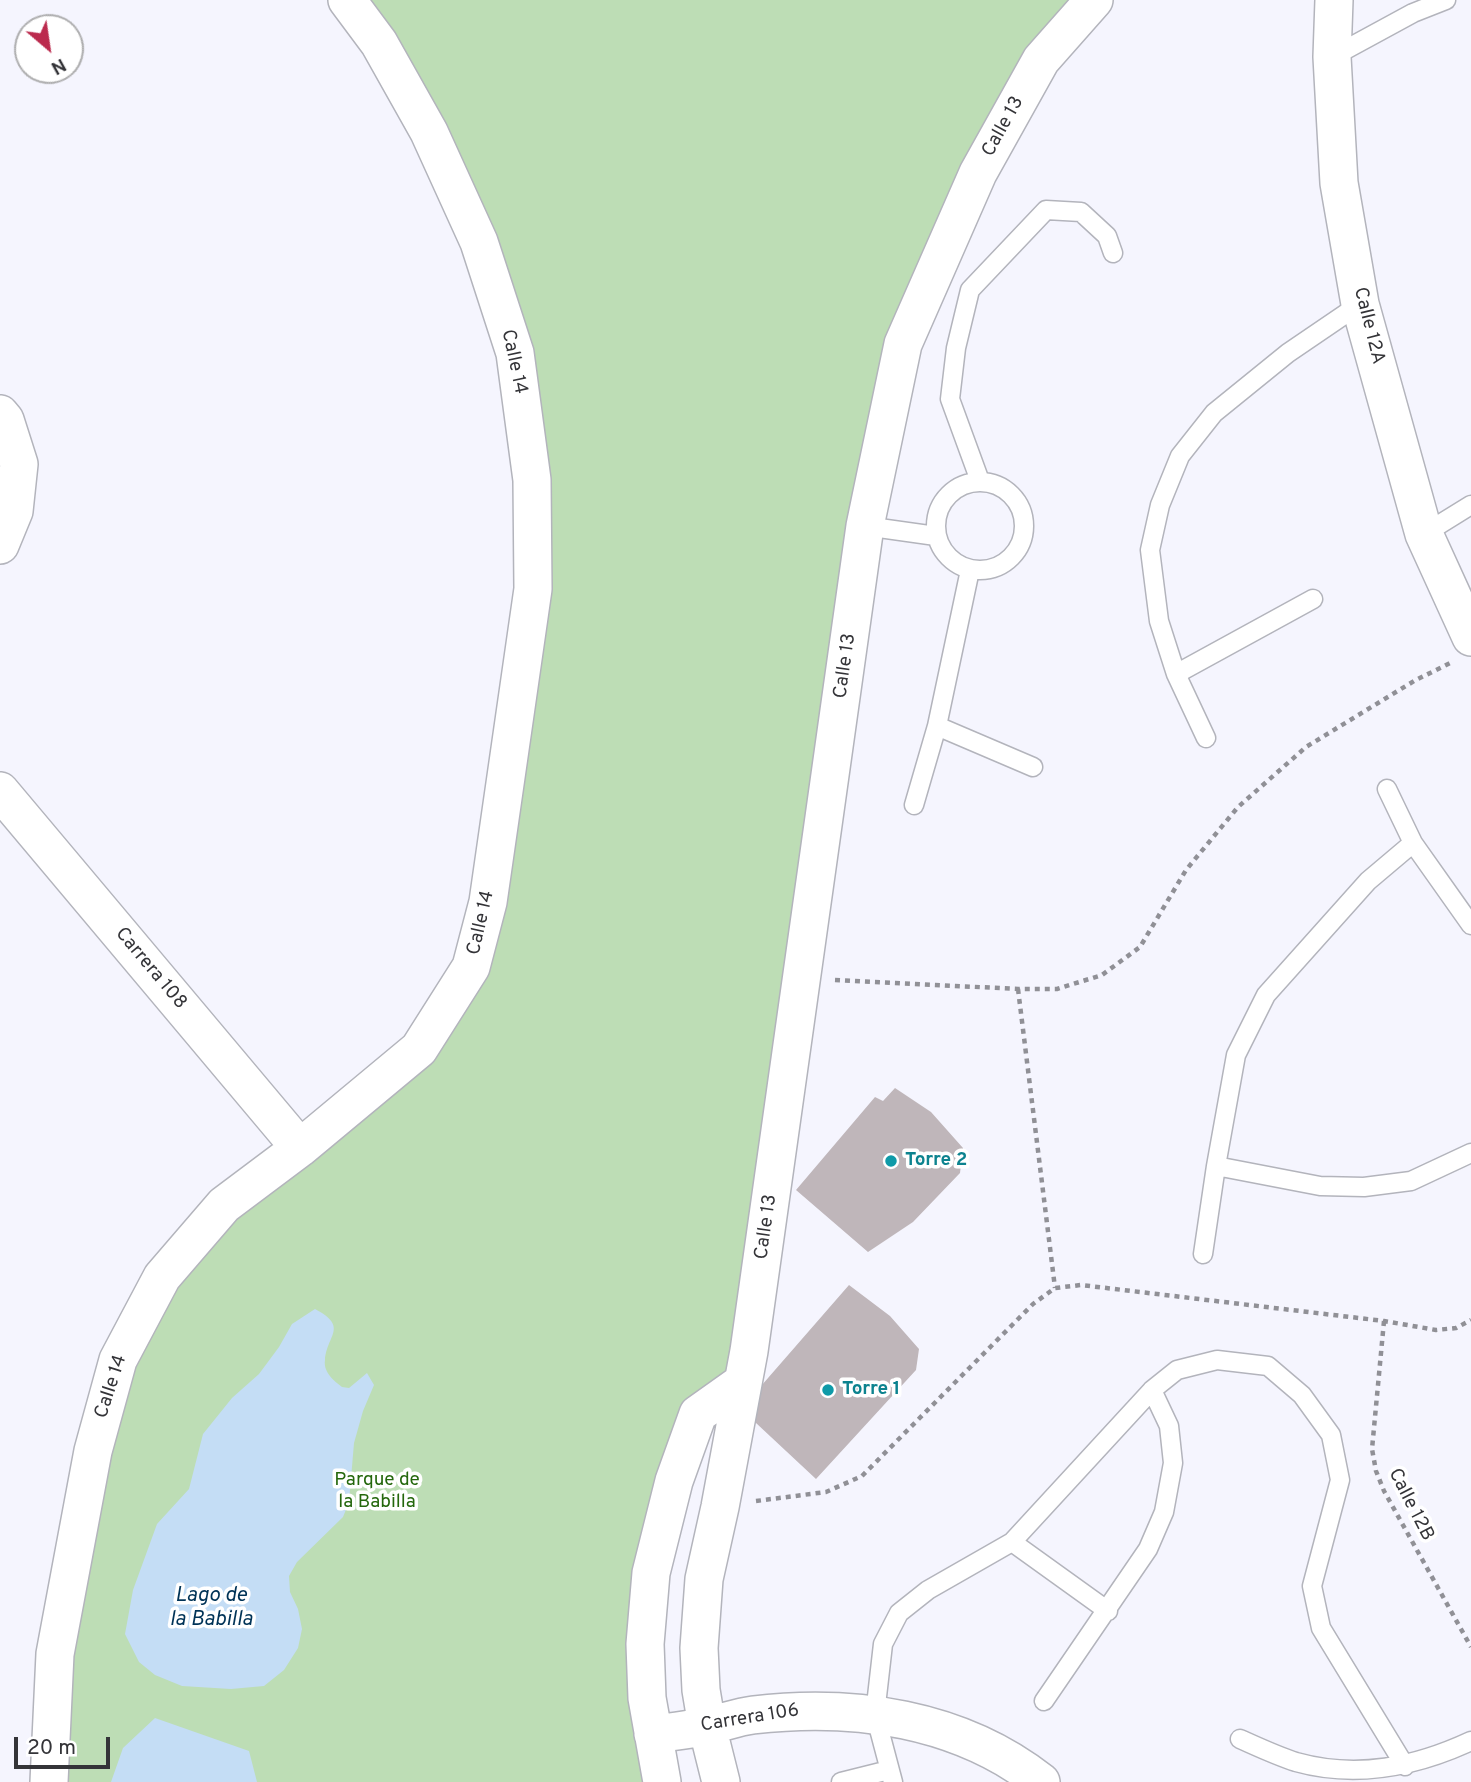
<!DOCTYPE html>
<html>
<head>
<meta charset="utf-8">
<style>
	body { margin:0 }
	#map { position:relative; width:1471px; height:1782px; overflow:hidden; background:#f5f5fe; font-family:Overpass,sans-serif }
	canvas { display:block }
	.north { position:absolute; left:14px; top:14px; width:70px; height:70px; box-sizing:border-box; background:#fff; border:2px solid #aeaeaf; border-radius:50%; rotate:151deg; font-size:19px; font-weight:700; line-height:28px; text-align:center; color:#343438 }
	.north::after { content:''; display:block; margin:auto; width:24px; height:32px; background:#bb2a4d; clip-path:polygon(50% 0,100% 100%,50% 72%,0 100%) }
	.scale { position:absolute; left:14px; top:1737px; width:96px; height:32px; box-sizing:border-box; border:4px solid #343438; border-top:0; padding-left:9px; font-size:21px; line-height:24px; white-space:nowrap; color:#343438; -webkit-text-stroke:5px #fff; paint-order:stroke }
</style>
</head>
<body>
<div id="map">
<canvas width="1471" height="1782"></canvas>
<div class="north">N</div>
<div class="scale">20 m</div>
</div>
<script>
const ctx = document.querySelector('canvas').getContext('2d');
ctx.lineJoin = 'round';
function fillPath(path, color) {
  ctx.fillStyle = color;
  ctx.fill(path, 'evenodd');
}
function strokePath(path, color, width, dash) {
  ctx.strokeStyle = color;
  ctx.lineWidth = width;
  ctx.lineCap = dash ? 'butt' : 'round';
  ctx.setLineDash(dash || []);
  ctx.stroke(path);
}
function label(font, color, halo, rows, align = 'center') {
  ctx.font = font + ' Overpass,sans-serif';
  ctx.lineWidth = 7;
  ctx.setLineDash([]);
  ctx.textBaseline = 'middle';
  ctx.strokeStyle = halo;
  ctx.fillStyle = color;
  for (const [text, x, y, turn = 0] of rows) {
    ctx.save();
    ctx.translate(x, y);
    ctx.rotate((+turn || 0) * Math.PI / 180);
    ctx.textAlign = isNaN(turn) ? turn : align;
    if (halo) ctx.strokeText(text, 0, 0);
    ctx.fillText(text, 0, 0);
    ctx.restore();
  }
}
fillPath(new Path2D(`
	M347 0H1094L903 344 749 1351 698 1414 651 1573 662 1782H49L93 1451 162 1277 300 1148 471 967 533 589 515 353Z`), '#bdddb5');
fillPath(new Path2D(`
	M315 1309C349 1327 327 1335 325 1360 323 1372 334 1381 342 1387L349 1388 367 1373 374 1385 363 1411 354 1443 349 1502 343 1517 297 1562 289 1576 290 1592 298 1609 302 1629 298 1648 284 1670 264 1686 231 1689 182 1686 155 1675 139 1662 125 1634 133 1590 157 1524 189 1489 203 1434 232 1398 259 1374 279 1347 292 1324Z
	M155 1718 249 1751 257 1782H111L123 1748Z`), '#c4ddf5');
fillPath(new Path2D(`
	M895 1088 931 1112 963 1148 960 1173 913 1222 868 1252 796 1190 875 1097 883 1101Z
	M849 1285 890 1316 919 1349 916 1370 816 1479 741 1409Z`), '#bfb6ba');
const service = new Path2D(`
	M1332 57 1413 13 1446 0
	M980 481 950 399 956 348 970 290 1046 210 1081 212 1107 236 1113 253
	M936 526a44 44 0 1 1 88 0a44 44 0 1 1-88 0Z
	M865 526 936 536
	M1424 534 1471 505
	M1176 674 1313 599
	M937 726 1033 767
	M1206 738 1176 674 1159 621 1150 550 1160 505 1180 456 1214 413 1288 353 1360 304
	M1387 789 1413 843 1471 925
	M914 805 937 726 970 570
	M1216 1166 1320 1186 1364 1187 1411 1181 1471 1153
	M1203 1254 1216 1166 1236 1055 1266 995 1368 881 1413 843
	M1012 1542 1108 1611
	M1044 1701 1148 1549 1164 1512 1173 1463 1169 1426 1152 1390
	M1240 1739C1258 1747 1277 1756 1296 1762 1357 1779 1415 1767 1471 1741
	M841 1782 889 1770
	M893 1782 875 1714 883 1644 899 1613 928 1590 1012 1542 1152 1390 1177 1370 1217 1360 1268 1366 1302 1395 1331 1435 1340 1480 1312 1586 1321 1628 1405 1766`);
const minor = new Path2D(`
	M1334 0 1332 57 1339 183 1360 304 1424 534 1471 637
	M0 414 5 420 19 464 14 511 0 545
	M0 791 300 1148
	M653 1734C671 1732 689 1730 706 1726 722 1723 737 1717 753 1715 853 1703 960 1718 1041 1782
	M49 1782 55 1654 93 1451 118 1360 162 1277 224 1205 300 1148 419 1049 471 967 488 902 533 589 532 480 515 353 479 242 429 132 379 43 347 0
	M662 1782 647 1698 645 1644 651 1573 674 1481 698 1414 743 1382
	M721 1782 707 1726 701 1690 699 1648 704 1579 720 1507 749 1351 865 526 903 344 978 173 1041 60 1094 0`);
strokePath(service, '#b3b4bc', 21);
strokePath(minor, '#b3b4bc', 40);
strokePath(new Path2D(`
	M835 980 1018 989H1057L1102 975 1140 947 1186 870 1238 807 1306 747 1414 681 1452 662
	M1018 989 1055 1288
	M1384 1321 1372 1449 1376 1471 1384 1491 1471 1647
	M756 1501 826 1492 862 1476 1033 1304 1055 1288 1081 1285 1384 1321 1436 1330 1456 1328 1471 1320`), '#909096', 4.5, [5, 5]);
strokePath(service, '#fff', 18);
strokePath(minor, '#fff', 37);
for (const [x, y, r, color] of [
	[891,1161,7,"#0f9aa8"],
	[828,1390,7,"#0f9aa8"]
]) {
  const dot = new Path2D();
  dot.arc(x, y, r, 0, 2 * Math.PI);
  ctx.fillStyle = color;
  ctx.fill(dot);
  strokePath(dot, '#fff', 2.5);
}
label('19px', '#343438', '#fff', [
	["Calle 13",1004,127,-61],
	["Calle 12A",1368,326,76],
	["Calle 14",513,362,78],
	["Calle 13",846,666,-82],
	["Calle 14",482,923,-77],
	["Carrera 108",150,969,50],
	["Calle 13",767,1227,-82],
	["Calle 14",112,1387,-72],
	["Calle 12B",1410,1505,63],
	["Carrera 106",750,1719,-9]
]);
label('bold 19px', '#0d838f', '#fff', [
	["Torre 2",905,1161],
	["Torre 1",842,1390]
], 'left');
label('19px', '#24670c', '#fff', [
	["Parque de",377,1481],
	["la Babilla",377,1503]
]);
label('italic 21px', '#003357', '#fff', [
	["Lago de",211,1597],
	["la Babilla",211,1621]
]);
</script>
</body>
</html>
